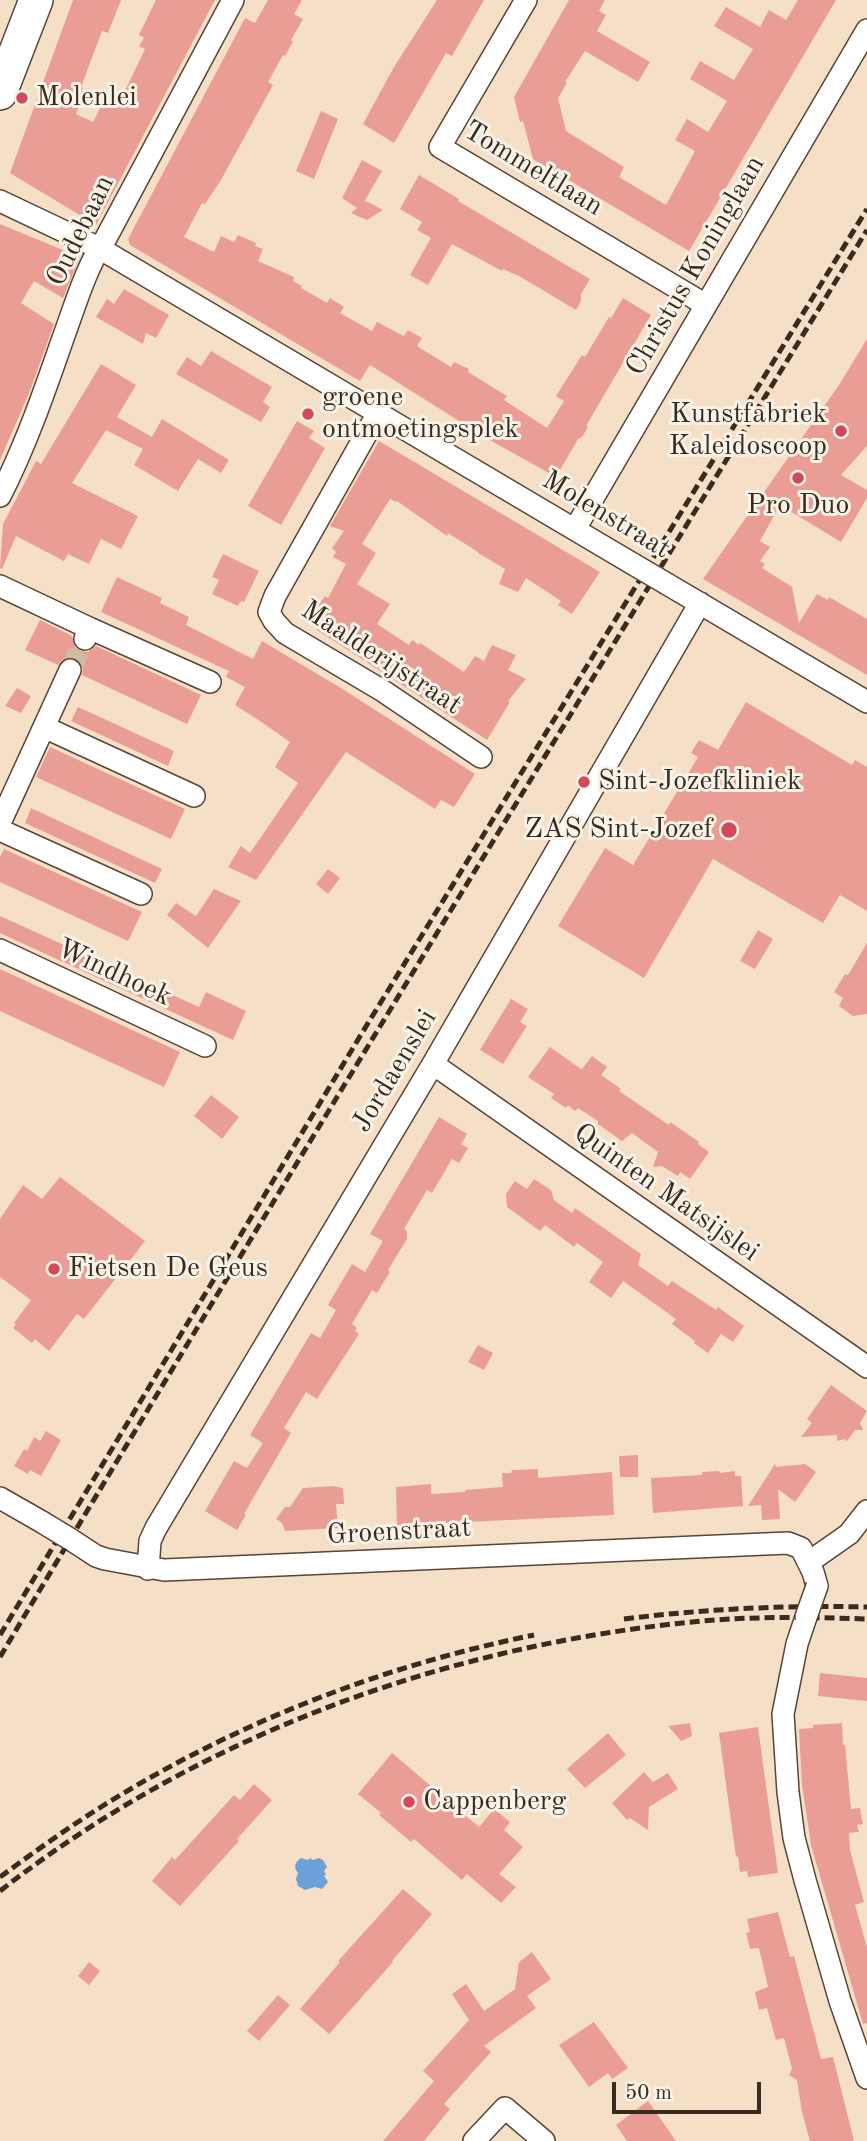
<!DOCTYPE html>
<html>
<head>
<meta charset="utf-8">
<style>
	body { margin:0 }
	#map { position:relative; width:867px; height:2141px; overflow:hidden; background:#f5e0c7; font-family:"Old Standard TT",serif }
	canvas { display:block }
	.scale { position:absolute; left:612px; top:2082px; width:149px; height:32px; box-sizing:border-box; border:4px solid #3b2a1e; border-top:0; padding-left:9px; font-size:21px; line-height:24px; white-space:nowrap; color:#3b2a1e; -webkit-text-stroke:5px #f7f3e8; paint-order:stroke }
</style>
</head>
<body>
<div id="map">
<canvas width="867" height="2141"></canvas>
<div class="scale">50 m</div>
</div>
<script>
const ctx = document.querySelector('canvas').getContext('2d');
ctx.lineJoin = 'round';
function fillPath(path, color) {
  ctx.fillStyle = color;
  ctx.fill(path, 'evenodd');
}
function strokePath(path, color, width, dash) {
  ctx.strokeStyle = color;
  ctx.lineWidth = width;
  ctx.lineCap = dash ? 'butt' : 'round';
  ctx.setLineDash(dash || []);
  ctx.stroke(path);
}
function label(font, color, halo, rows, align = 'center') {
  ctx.font = font + ' "Old Standard TT",serif';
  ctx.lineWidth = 6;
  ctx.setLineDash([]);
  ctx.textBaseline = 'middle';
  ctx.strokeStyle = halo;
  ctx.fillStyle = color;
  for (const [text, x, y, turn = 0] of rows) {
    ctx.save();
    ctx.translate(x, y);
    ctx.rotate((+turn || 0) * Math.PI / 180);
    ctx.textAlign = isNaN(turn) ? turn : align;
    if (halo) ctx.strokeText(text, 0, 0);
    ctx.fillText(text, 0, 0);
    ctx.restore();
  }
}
fillPath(new Path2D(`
	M301 1858 308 1860 310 1858 313 1860 319 1858 323 1860 327 1867 324 1871 326 1874 324 1876 328 1882 322 1889 315 1887 305 1890 298 1886 296 1879 298 1873C293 1867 295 1862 301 1858Z`), '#6ba0d8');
fillPath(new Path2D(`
	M73 0H121L108 33 102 31 81 87 83 88 81 91 85 92 76 114 93 122 104 101 117 106 125 91 145 49 139 46 144 38 139 35 156 0H215L96 225 10 173Z
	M268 0H302L294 14 303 19 291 40 293 42 285 56 283 55 268 82 273 85 221 180 205 204 202 203 184 237 214 252 221 236 234 242 238 235 256 243 255 246 263 249 258 261 294 277 293 281 302 286 301 288 327 303 330 298 344 307 340 313 372 331 377 322 404 336 408 330 422 338 417 346 451 367 454 362 469 369 468 372 507 396 504 400 547 428 564 401 556 396 582 355 585 357 609 317 611 318 623 298 651 315 586 426 588 427 582 437 578 439 556 477 488 439 476 432V429L459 421 370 365 360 381 130 245 128 239 245 18 255 23Z
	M437 0H484L452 56 446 53 394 143 363 124 394 67Z
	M569 0H605L599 11 606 15 597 31 650 62 638 82 585 51 565 82 567 83 558 98 566 131 624 167 619 177 666 205 695 151 675 140 687 119 708 132 727 101 690 79 700 61 734 80 753 49 714 26 726 7 760 27 769 10 786 20 798 0H836L689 251 533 159 523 121 520 122 514 97Z
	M321 111 338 119 314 179 296 171Z
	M362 160 382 171 364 202 366 201 383 210 367 220 351 213 357 208 342 198Z
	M419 175 459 199 458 201 590 279 581 294V301L576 310 519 276 503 269 502 271 452 244 428 285 410 275 431 238 417 230 422 222 400 209Z
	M0 224 80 257 63 298 34 281 21 303 54 324 30 391 0 460Z
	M124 289 169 315 156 338 146 333 143 344 96 317 107 299 114 304Z
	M867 339V446L841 475 867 490V498L841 542 780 505 760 541 770 547 760 561 765 564 762 568 792 587 799 623 817 594 828 600 829 597 867 619V675L703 579 839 385Z
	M211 351 272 387 263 402 270 407 261 422 176 374 187 357 201 366Z
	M101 364 136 385 117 417 152 437 162 419 229 460 221 473 198 459 178 491 134 465 143 449 106 430 72 483 138 516 121 549 101 539 89 564 68 554 64 561 16 536 2 569 0 568 3 524 36 461 41 464Z
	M297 421 314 431 309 438 325 448 281 525 248 506Z
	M379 441 600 572 572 614 558 605 561 601 526 578 518 592 499 584 505 569 478 553V552L448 533 447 536 397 501 396 502 390 499 362 544 376 553 357 584 390 604 377 624 409 645 412 640 419 645 420 643 464 672 475 656 484 661 492 645 516 655 508 670 526 679 508 701 510 702 487 740 317 630 318 627 308 621 325 596 328 598 346 564 333 557 336 552 332 548 344 531 330 526Z
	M223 554 259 571 244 602 241 601 238 606 212 594 219 580 212 577Z
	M117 577 162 598 160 603 189 617 186 625 253 659 262 641 341 688 475 774 454 807 441 800 435 809 346 752 256 880 228 867 241 846 250 853 298 783 275 767 290 742 257 719 235 705 245 687 226 677 229 671 101 612Z
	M40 620 72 636 75 647 80 651 88 652 96 646 201 695 187 724 82 675 83 669 81 663 75 658 63 659 58 665 25 650Z
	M17 688 31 696 21 713 5 706Z
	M746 702 852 765 855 760 867 767V911L840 895 823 923 713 859 644 978 558 926 605 848 633 865 698 757 691 753 699 740 718 750Z
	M78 707 174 751 168 766 71 721Z
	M50 747 185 809 171 839 36 777Z
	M31 808 162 869 155 883 25 823Z
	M4 849 142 912 128 941 0 882V857Z
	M328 869 340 878 328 894 316 884Z
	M214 889 241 901 208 948 167 915 176 903 196 916Z
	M0 916 115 968 125 976 126 974 199 1007 206 992 246 1011 233 1040 0 933Z
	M758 930 773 939 755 969 740 961Z
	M867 943V1014L853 1016 839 1006 843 998 834 992 845 974 848 975Z
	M0 969 180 1052 164 1087 0 1011Z
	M511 999 528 1009 520 1022 527 1026 503 1064 480 1050Z
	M550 1047 581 1069H582L592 1056 607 1067 601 1075 621 1089 619 1091 669 1125 670 1122 699 1142 698 1144 709 1152 690 1179 680 1172 678 1176 662 1166 653 1167 658 1152 632 1133 622 1141 598 1124V1121L578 1108 575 1111 568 1105 566 1108 551 1098 554 1094 528 1077Z
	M211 1095 239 1117 222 1139 194 1116Z
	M439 1117 467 1134 461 1144 468 1148 459 1163 452 1159 432 1193 427 1190 404 1229 407 1231V1239L388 1270 390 1272 377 1293 372 1290 352 1324 357 1328 355 1331 359 1334 317 1399 306 1392 284 1428 291 1433 244 1514 246 1515 237 1530 205 1511 234 1461 247 1468 263 1443 250 1435 311 1333 320 1338 336 1310 328 1305 352 1264 365 1272 383 1241 370 1234Z
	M60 1177 145 1241 84 1319 77 1314 49 1351 35 1339 32 1343 13 1328 16 1324 14 1323 31 1300 0 1277V1219L23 1185 42 1199Z
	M534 1179 551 1190 554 1200 572 1213 575 1208 641 1254 638 1265 668 1286 672 1281 716 1310 718 1307 744 1326 733 1342 721 1334 708 1353 694 1343 695 1341 672 1324 676 1319 623 1281 611 1298 589 1282 603 1262 577 1243 574 1247 545 1225 540 1231 507 1207 506 1194 515 1181 527 1189Z
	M478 1345 493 1353 484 1370 468 1362Z
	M831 1385 867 1411 860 1423 863 1430H855L847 1441 844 1439 837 1441V1435L801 1437 812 1423 807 1419Z
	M46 1431 61 1440 41 1476 30 1470 28 1474 14 1466 24 1449 27 1451 34 1437 40 1441Z
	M638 1455V1477H620L619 1456Z
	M775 1464 776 1467 805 1464 816 1472 795 1502 778 1489 780 1519 762 1520 761 1505 748 1506Z
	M538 1469V1478L612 1472 614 1515 446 1523V1521L412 1523 405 1529 401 1525H397L396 1487 431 1484V1494L465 1492V1490L503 1487 502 1473H511L512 1470Z
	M719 1471 720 1473 735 1471V1476H741L743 1506 653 1513 651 1478 702 1475V1472Z
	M333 1486 343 1488 344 1504H336L338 1528 285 1531 282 1523 276 1519 285 1507H290L303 1488Z
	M820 1673 867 1678V1701L818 1696Z
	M690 1723 692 1736 681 1741 668 1726Z
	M842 1723 843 1745H845L851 1809 860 1808 863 1824 857 1825 859 1832 849 1833 850 1850 864 1902 855 1905 867 1947V2023L863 2024 811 1845 802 1785 799 1729 813 1728V1725Z
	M758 1727 778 1873 748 1877 747 1871 740 1872 738 1856 736 1857 719 1733Z
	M608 1733 626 1755 585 1788 567 1769Z
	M392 1753 479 1827 494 1809 510 1822 504 1830 523 1847 499 1874 516 1887 501 1903 467 1874 462 1880 414 1839 411 1842 379 1815 381 1813 358 1794Z
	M644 1772 653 1782 668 1773 678 1789 649 1807 648 1830 630 1818 627 1820 612 1803Z
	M254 1784 272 1800 237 1839 239 1841 180 1906 152 1881 172 1857 175 1860 234 1795 240 1800Z
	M403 1889 432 1914 392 1961 393 1962 329 2034 300 2009 340 1962 338 1961Z
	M778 1912 790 1957 794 1956 821 2059 833 2057 854 2141H810L802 2112 797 2080 789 2075 792 2069 784 2038 776 2040 767 2008 759 2010 755 1992 768 1987 759 1948 750 1949 746 1933 750 1932 747 1919Z
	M532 1952 551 1979 527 1996 536 2008 484 2046 491 2052 444 2104 450 2109 424 2141H383L434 2081 423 2071 469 2020 452 1994 466 1984 484 2011 515 1989 519 1962Z
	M89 1962 100 1971 89 1985 78 1976Z
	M278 1995 290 2005 259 2041 247 2031Z
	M594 2022 628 2068 612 2079 608 2073 589 2087 559 2045Z
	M648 2101 676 2141H627L616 2125Z`), '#e99d94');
strokePath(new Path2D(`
	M70 670 84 641`), '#d0bca5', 21, [21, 10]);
const minor = new Path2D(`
	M526 0 440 147 706 305
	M0 201 99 248 633 564
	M378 413 275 596 269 612 274 621 285 633 383 691 481 757
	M0 496C25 447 44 393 62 341 74 309 86 266 106 238L233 0
	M575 529 867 30
	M667 584 867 702
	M0 586 89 628 85 639
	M89 628 210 682
	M44 727 194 796
	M0 823 70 670
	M0 830 141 894
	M0 950 205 1046
	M433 1064 867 1367
	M0 1498 42 1522
	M70 1539 96 1556 105 1559 164 1570 788 1543 801 1548 813 1572 817 1586
	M809 1562 849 1534 867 1511
	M148 1569 150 1541 156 1528 433 1064 700 603
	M806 1617 797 1644 783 1714 788 1792 794 1838 805 1880 840 2001 867 2078
	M474 2141 505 2108 544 2141`);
const primary = new Path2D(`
	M0 93 36 0`);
strokePath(minor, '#574537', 24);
strokePath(primary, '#574537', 36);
strokePath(minor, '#fff', 21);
strokePath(primary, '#fff', 33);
strokePath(new Path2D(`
	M624 1619C705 1609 785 1605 867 1607
	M0 1635 362 1033 867 209
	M0 1657C284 1179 577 705 867 230
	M0 1877C33 1853 66 1829 101 1807 233 1724 381 1666 534 1635
	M0 1891C196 1738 436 1649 682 1623 743 1616 805 1617 867 1619`), '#3b2a1e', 5, [10, 5]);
const minorBridge = new Path2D(`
	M633 564 667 584
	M42 1522 70 1539
	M806 1617 817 1586`);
strokePath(minorBridge, '#574537', 24, []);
strokePath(minorBridge, '#fff', 21);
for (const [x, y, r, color] of [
	[22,98,7,"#d1495b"],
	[308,414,7,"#d1495b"],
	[841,431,7,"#d1495b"],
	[798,478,7,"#d1495b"],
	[584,782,7,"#d1495b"],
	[729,830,9,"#d1495b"],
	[54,1269,7,"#d1495b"],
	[409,1802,7,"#d1495b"]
]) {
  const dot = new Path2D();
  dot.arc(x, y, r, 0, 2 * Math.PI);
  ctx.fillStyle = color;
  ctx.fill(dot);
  strokePath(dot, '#f7f3e8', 2.5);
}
label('28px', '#3b2a1e', '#f7f3e8', [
	["Molenlei",36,98],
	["groene",322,398],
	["ontmoetingsplek",322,430],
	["Kunstfabriek",827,415,"right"],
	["Kaleidoscoop",827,447,"right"],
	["Pro Duo",798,506,"center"],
	["Sint-Jozefkliniek",598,782],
	["ZAS Sint-Jozef",713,830,"right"],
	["Fietsen De Geus",68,1269],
	["Cappenberg",423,1802]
], 'left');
label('28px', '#3b2a1e', '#f7f3e8', [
	["Tommeltlaan",533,169,31],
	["Oudebaan",81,231,-64],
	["Christus Koninglaan",696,266,-60],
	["Molenstraat",606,515,31],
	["Maalderijstraat",381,658,33],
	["Windhoek",114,973,25],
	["Jordaenslei",395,1071,-59],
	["Quinten Matsijslei",666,1193,35],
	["Groenstraat",399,1532,-3]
]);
</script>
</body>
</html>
